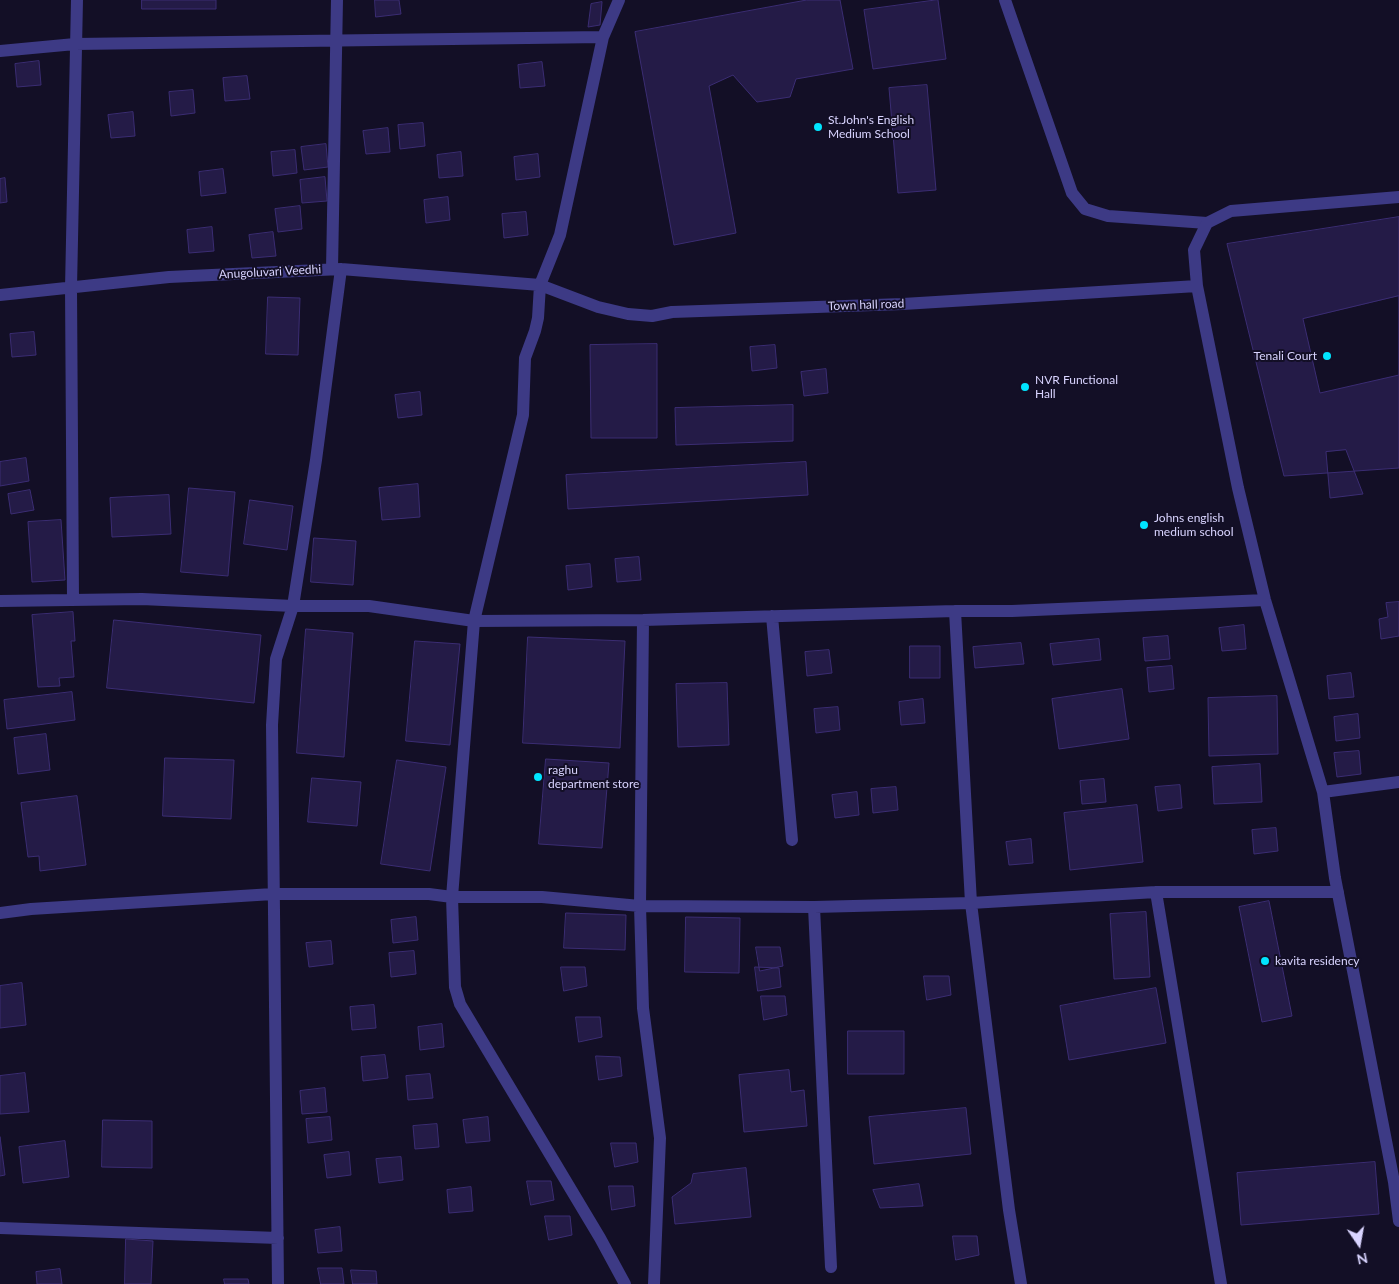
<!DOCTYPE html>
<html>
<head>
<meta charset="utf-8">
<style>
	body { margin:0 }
	#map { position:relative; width:1399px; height:1284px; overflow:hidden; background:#130f26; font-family:Lato,sans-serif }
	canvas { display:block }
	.north { position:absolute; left:1334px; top:1219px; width:50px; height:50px; -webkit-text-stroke:4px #130f26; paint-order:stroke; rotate:168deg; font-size:14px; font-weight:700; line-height:20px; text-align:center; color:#d9d4ff }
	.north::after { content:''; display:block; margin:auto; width:18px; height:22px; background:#d9d4ff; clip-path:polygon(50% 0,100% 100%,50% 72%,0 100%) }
</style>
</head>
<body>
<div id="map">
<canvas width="1399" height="1284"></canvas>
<div class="north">N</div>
</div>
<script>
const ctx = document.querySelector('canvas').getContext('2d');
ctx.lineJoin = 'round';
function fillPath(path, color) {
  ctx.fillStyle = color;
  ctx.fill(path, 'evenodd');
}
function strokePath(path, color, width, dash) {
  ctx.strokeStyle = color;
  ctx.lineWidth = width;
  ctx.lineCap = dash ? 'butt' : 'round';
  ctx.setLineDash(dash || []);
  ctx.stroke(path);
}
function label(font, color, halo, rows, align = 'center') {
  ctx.font = font + ' Lato,sans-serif';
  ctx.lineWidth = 4;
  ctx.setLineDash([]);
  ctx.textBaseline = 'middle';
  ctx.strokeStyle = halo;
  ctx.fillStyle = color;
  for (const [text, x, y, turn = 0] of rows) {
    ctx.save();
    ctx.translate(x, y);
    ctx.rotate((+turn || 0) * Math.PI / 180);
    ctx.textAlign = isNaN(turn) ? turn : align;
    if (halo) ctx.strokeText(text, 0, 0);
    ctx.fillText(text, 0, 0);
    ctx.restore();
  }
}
const building = new Path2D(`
	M142 0H216V9H142Z
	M375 0H399L401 14 376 17Z
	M807 0H840L853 69 796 79 790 97 757 102 733 75 709 86 736 233 674 245 635 32Z
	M938 0 946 59 873 69 864 10Z
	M602 2 600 25 588 27 591 4Z
	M39 61 41 85 17 87 15 64Z
	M542 62 545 86 520 88 518 65Z
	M247 76 250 99 225 101 223 78Z
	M927 85 936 190 898 193 889 88Z
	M193 90 195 113 171 116 169 92Z
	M133 112 135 136 111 138 108 115Z
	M423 123 425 146 400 149 398 125Z
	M388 128 390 152 366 154 363 131Z
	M326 144 328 167 304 170 301 147Z
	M295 150 297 173 273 176 271 152Z
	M461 152 463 176 439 178 437 155Z
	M538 154 540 177 516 180 514 157Z
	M223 169 226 193 201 196 199 172Z
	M325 177 327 201 302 203 300 180Z
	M5 178 7 202 0 203V179Z
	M448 197 450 220 426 223 424 200Z
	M300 206 302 229 278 232 275 209Z
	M526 212 528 235 504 238 502 214Z
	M1399 217V468L1284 476 1227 244Z
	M212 227 214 251 189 253 187 230Z
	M273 232 276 256 252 258 249 235Z
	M1399 296V375L1320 393 1303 319Z
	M268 297 300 298 298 355 266 354Z
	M34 332 36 355 12 357 10 334Z
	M657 344V438H591L590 345Z
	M775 345 777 368 752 371 750 347Z
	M826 369 828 393 804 396 801 372Z
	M420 392 422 415 398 418 395 395Z
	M793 405V441L676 445 675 408Z
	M1346 450 1363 494 1330 498 1326 452Z
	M26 458 29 481 0 486V462Z
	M806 462 808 495 568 509 566 475Z
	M418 484 420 517 382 520 379 488Z
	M189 488 235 492 228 576 181 572Z
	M30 490 34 510 11 514 8 494Z
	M169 495 171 534 112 537 110 498Z
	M250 500 293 506 287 550 244 544Z
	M61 520 65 580 32 582 28 522Z
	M314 538 356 541 353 585 311 582Z
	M639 557 641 580 617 582 615 559Z
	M590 564 592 587 568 590 566 566Z
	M1399 602V636L1381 639 1379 619 1388 617 1386 603Z
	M73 612 75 641H71L74 677 59 678 60 686 38 687 32 615Z
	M114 620 261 635 254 703 107 688Z
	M1244 625 1246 649 1222 651 1219 628Z
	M306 629 353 633 344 757 297 753Z
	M1168 636 1170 659 1145 661 1143 638Z
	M528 637 625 641 620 748 523 743Z
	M1099 639 1101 660 1053 665 1050 644Z
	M415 641 460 644 450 745 406 741Z
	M1021 643 1024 664 975 668 973 647Z
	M910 646H940V678H910Z
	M829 650 832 673 807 676 805 652Z
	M1172 666 1174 689 1149 692 1147 668Z
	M1351 673 1354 697 1329 699 1327 676Z
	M727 683 729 745 678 747 676 684Z
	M1122 689 1129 739 1059 749 1052 699Z
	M72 692 75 720 7 729 4 700Z
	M1277 696 1278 754 1209 756 1208 698Z
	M923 699 925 723 901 725 899 702Z
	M838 707 840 730 816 733 814 709Z
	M1358 714 1360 738 1336 741 1334 717Z
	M46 734 50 770 18 774 14 738Z
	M1359 751 1361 774 1337 777 1334 753Z
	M165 758 234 760 231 819 163 816Z
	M546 759 609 763 602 848 539 844Z
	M397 760 446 767 430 871 381 864Z
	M1260 764 1262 802 1214 804 1212 767Z
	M312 778 361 782 357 826 308 822Z
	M1104 779 1106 802 1082 804 1080 781Z
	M1180 785 1182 808 1158 811 1155 787Z
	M896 787 898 810 873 813 871 789Z
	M857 792 859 815 835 818 832 795Z
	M77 796 86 865 40 871 39 856 28 857 21 803Z
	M1137 805 1143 862 1070 870 1064 813Z
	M1276 828 1278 851 1254 854 1252 830Z
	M1031 839 1033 863 1009 865 1006 842Z
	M1269 901 1292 1016 1262 1022 1239 907Z
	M1146 912 1150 977 1114 979 1110 914Z
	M566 913 626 915 625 950 564 948Z
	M416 917 418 940 393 943 391 920Z
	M686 917 740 918 739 973 685 972Z
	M331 941 333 964 309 967 306 943Z
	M756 947H780L783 966 760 971Z
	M414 951 416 974 391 977 389 953Z
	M561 967H585L587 986 564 991Z
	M755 967 779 968 781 987 758 991Z
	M924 976H949L951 995 927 1000Z
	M22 983 26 1025 0 1028V986Z
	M1156 988 1166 1043 1069 1060 1060 1006Z
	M761 996H785L787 1015 764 1020Z
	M374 1005 376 1028 352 1030 350 1007Z
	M576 1017H600L602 1037 579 1042Z
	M442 1024 444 1047 420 1050 418 1027Z
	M848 1031H904V1074H848Z
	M385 1055 388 1078 363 1081 361 1057Z
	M596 1056 620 1057 622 1076 599 1080Z
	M789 1070 791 1092 804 1090 807 1126 744 1132 739 1075Z
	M25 1073 29 1112 0 1114V1076Z
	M430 1074 433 1098 408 1100 406 1076Z
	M325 1088 327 1112 302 1114 300 1091Z
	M966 1108 971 1154 874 1164 869 1117Z
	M330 1117 332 1140 308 1143 306 1119Z
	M488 1117 490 1141 466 1143 463 1120Z
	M103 1120 152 1121V1168L102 1167Z
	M437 1124 439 1147 415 1149 413 1126Z
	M0 1137 5 1175 0 1176Z
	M65 1141 69 1177 23 1183 19 1147Z
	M611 1143H636L638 1162 615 1167Z
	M349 1152 351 1175 327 1178 324 1155Z
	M401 1157 403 1180 379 1183 376 1159Z
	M1375 1162 1379 1214 1241 1225 1237 1173Z
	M746 1168 751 1217 675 1224 672 1197 691 1183 693 1174Z
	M527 1181H551L554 1200 531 1205Z
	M919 1184 923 1206 880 1208 873 1190Z
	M609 1186H633L635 1206 612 1210Z
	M471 1187 473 1211 449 1213 447 1190Z
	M545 1216H570L572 1235 549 1240Z
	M340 1227 342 1251 318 1253 315 1230Z
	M953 1236H977L979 1255 956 1260Z
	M126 1239 153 1241 151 1284H125Z
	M318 1268H342L344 1284H321Z
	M60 1269 62 1284H37L36 1272Z
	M351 1270 376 1271 377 1284H353Z
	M224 1279H248L249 1284H225Z`);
fillPath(building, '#241b47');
strokePath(building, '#3b2d73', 1);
strokePath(new Path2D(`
	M1005 0 1072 193 1085 209 1108 216 1207 223`), '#3d3a85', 12);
strokePath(new Path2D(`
	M619 0 603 37 560 235 540 285 538 318 535 331 525 358 523 415 474 621 452 897 455 987 460 1004 600 1238 625 1284
	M0 51 75 44 603 37
	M1399 197 1231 211 1207 223 1194 250 1197 286 1238 488 1265 600 1323 792 1335 878 1394 1182 1399 1221
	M332 269 337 0
	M0 295 169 277 341 269 540 285 598 307 628 314 652 316 672 312 903 304 1197 286
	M73 600 71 288 77 0
	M0 601 142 599 293 606H369L474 621 643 620 955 611H1012L1265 600
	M955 611 971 903 1009 1210 1021 1284
	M772 616 792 840
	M643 620 640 906 643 1008 660 1138 654 1284
	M1323 792 1399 782
	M1156 892 1221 1284
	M814 907 831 1267
	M0 913 31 909 273 894H429L452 897H542L640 906 814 907 971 903 1156 892H1338
	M0 1228 278 1238
	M278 1284 272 725 276 659 293 606 316 460 341 269`), '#3d3a85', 12);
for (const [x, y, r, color] of [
	[818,127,5,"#00e5ff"],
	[1327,356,5,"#00e5ff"],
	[1025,387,5,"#00e5ff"],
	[1144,525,5,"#00e5ff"],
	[538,777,5,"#00e5ff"],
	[1265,961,5,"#00e5ff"]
]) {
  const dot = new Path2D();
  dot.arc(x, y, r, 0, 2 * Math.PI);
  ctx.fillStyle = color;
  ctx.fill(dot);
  strokePath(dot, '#130f26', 2);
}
label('12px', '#d9d4ff', '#130f26', [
	["St.John's English",828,120],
	["Medium School",828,134],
	["Tenali Court",1317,356,"right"],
	["NVR Functional",1035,380],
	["Hall",1035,394],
	["Johns english",1154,518],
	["medium school",1154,532],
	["raghu",548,770],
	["department store",548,784],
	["kavita residency",1275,961]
], 'left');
label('12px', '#d9d4ff', '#130f26', [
	["Anugoluvari Veedhi",270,272,-3],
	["Town hall road",866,305,-2]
]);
</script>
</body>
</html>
